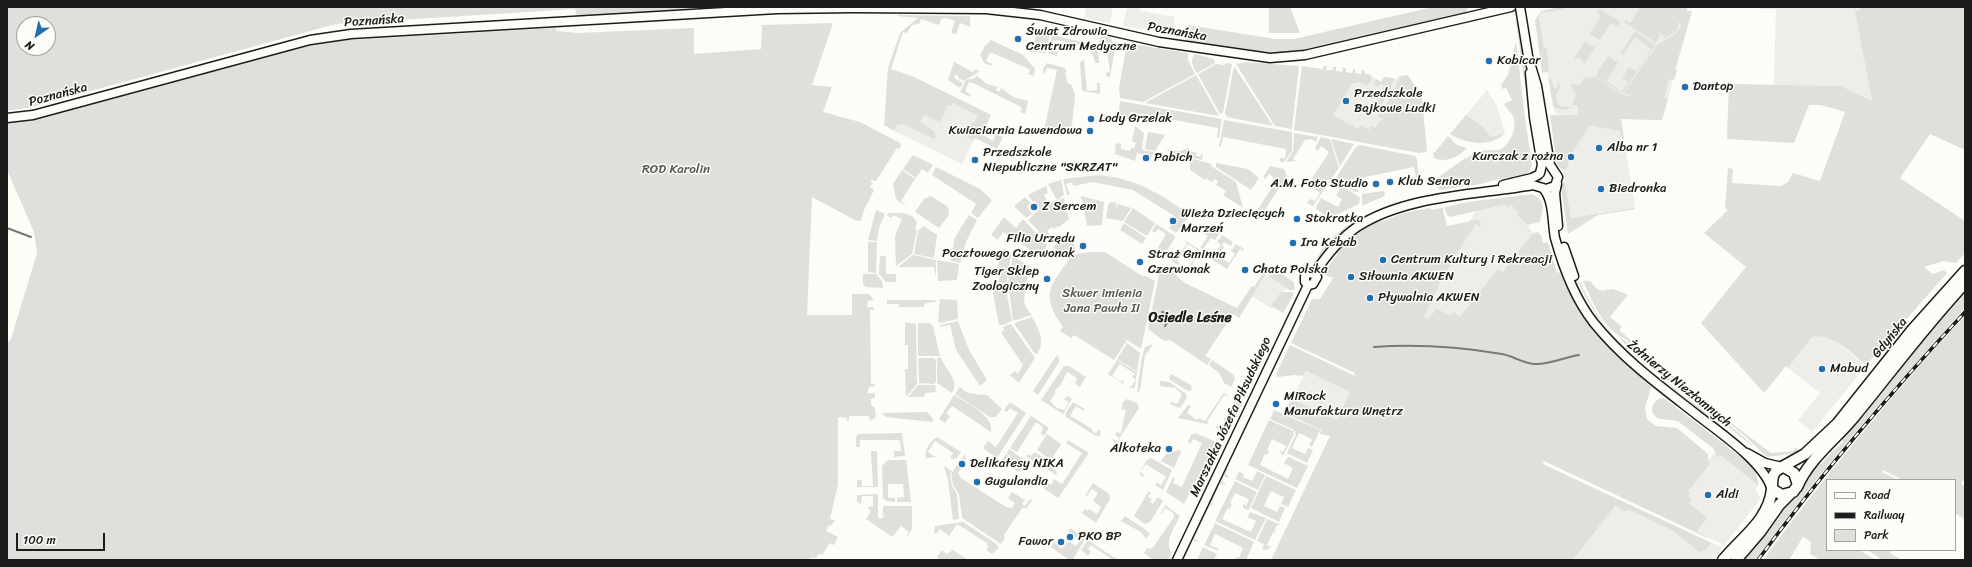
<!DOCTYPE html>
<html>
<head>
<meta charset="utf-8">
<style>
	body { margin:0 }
	#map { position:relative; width:1972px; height:567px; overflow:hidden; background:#fdfcf7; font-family:Sriracha,sans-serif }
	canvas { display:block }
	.frame { position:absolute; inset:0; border:8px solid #1c1c1c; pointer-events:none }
	.legend { position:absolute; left:1826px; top:479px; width:130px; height:72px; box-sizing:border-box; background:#fdfcf7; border:1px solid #a3a29f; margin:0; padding:5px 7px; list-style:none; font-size:12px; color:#1c1c1c }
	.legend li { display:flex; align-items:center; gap:8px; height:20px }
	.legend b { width:20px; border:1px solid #a3a29f }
	.north { position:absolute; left:16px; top:16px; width:40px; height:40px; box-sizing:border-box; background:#fdfcf7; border:1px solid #a3a29f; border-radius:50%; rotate:214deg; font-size:11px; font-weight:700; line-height:16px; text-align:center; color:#1c1c1c }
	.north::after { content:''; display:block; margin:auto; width:14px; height:18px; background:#1f6fb2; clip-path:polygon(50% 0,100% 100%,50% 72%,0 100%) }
	.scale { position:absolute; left:16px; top:533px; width:89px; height:18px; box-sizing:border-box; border:2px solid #1c1c1c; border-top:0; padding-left:5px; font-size:12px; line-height:14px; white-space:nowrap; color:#1c1c1c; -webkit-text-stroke:3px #fdfcf7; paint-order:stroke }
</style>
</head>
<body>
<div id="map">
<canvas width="1972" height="567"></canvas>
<div class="frame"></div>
<ul class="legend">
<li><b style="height:5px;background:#fdfcf7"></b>Road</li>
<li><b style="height:5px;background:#1c1c1c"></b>Railway</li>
<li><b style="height:11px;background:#e0dfdb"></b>Park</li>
</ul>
<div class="north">N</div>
<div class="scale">100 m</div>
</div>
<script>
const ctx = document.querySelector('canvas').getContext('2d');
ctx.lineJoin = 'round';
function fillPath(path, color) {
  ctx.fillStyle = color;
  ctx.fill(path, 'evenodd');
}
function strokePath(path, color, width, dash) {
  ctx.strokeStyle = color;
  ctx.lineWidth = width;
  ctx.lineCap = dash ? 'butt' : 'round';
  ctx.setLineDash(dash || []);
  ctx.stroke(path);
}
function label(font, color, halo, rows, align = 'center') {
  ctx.font = font + ' Sriracha,sans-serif';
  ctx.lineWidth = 3;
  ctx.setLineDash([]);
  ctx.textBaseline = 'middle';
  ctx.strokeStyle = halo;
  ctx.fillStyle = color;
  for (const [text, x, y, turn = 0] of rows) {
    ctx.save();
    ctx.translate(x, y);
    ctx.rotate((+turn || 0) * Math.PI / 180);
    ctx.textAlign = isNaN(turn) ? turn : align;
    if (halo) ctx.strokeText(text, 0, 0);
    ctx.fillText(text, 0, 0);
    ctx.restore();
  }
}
fillPath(new Path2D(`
	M1086 7H1113L1110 23 1084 18Z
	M1127 7H1140V11L1175 17 1172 33 1123 26Z
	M1560 7H1687V11H1692L1662 120 1621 119 1635 209 1598 215 1573 230 1563 167 1589 125 1588 116 1556 114 1553 106 1539 17 1543 11Z
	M1760 7H1861L1856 11 1872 102 1841 86 1774 85 1776 9H1760Z
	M1302 67 1371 76 1381 82 1384 77 1407 80 1378 135 1295 121Z
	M914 77 987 113 962 164 888 128Z
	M1487 90 1497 106 1505 133 1491 137 1483 127 1466 115Z
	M1514 202 1533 233 1523 247 1444 346 1405 345 1476 210Z
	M1266 275 1286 288 1272 309 1252 296Z
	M1820 336 1832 339 1863 363 1855 373 1857 377 1812 432 1798 420 1820 393 1788 368 1812 337Z
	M1306 371 1350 392 1337 420 1292 399Z
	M1716 451 1758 485 1755 490 1761 498 1724 545 1697 531 1673 505Z
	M1620 500 1723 548 1714 560H1573Z`), '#eeede9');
fillPath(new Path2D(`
	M7 7H739L577 16 575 9 336 24 32 107 7 111ZM24 24H48V48H24Z
	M1269 7H1290L1300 33H1269Z
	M1433 7H1468L1465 14 1304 52C1265 56 1227 48 1188 42L1183 36 1186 27 1188 25 1275 39H1294Z
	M1560 7H1570L1544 13 1543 11 1539 17 1544 48H1546L1549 67 1548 72 1542 73 1535 20 1541 11Z
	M1640 7H1687V11H1692L1675 69 1677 70 1674 80 1669 79 1664 98 1668 99 1662 120 1621 119 1624 139H1622L1620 131 1590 125 1572 153 1573 158 1569 161 1567 169H1562L1557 166 1550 115H1578V106L1572 105 1576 95 1570 85C1576 84 1582 87 1584 77L1591 78 1594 76 1622 94 1631 97 1632 96 1624 93 1657 45 1677 33 1678 29H1680L1681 23 1679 22 1676 32 1665 38 1661 33 1656 43 1624 22 1625 20 1630 23Z
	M1861 7H1965V150L1930 134 1900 178 1965 221V253L1956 263 1944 261 1924 267 1933 274 1944 270 1947 273 1866 365C1851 353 1833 333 1812 337L1788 368 1786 366 1764 393 1701 323 1746 267 1704 233 1728 210 1725 208 1728 168 1733 169 1732 183 1781 186 1788 182 1793 173 1820 181 1845 112 1821 105H1809L1794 143 1727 139 1729 84 1841 86 1872 101 1855 11 1859 10Z
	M1600 9 1620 22 1617 26 1611 23 1600 40 1590 34 1601 16 1597 13Z
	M898 15 970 16V27L960 23 956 34 951 33 955 21 946 18 941 19 939 25 921 19 919 24 912 25 907 33 903 32 891 69 914 77 991 115 982 134 993 141 996 134 1003 137 997 149 975 138 974 140 965 136 972 122 974 123 978 116 953 103 951 106 948 105 940 122 924 115 920 122 935 132 934 134 936 136 934 139 903 124 897 125 894 130 884 125 888 68 900 33 918 18 897 16Z
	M1519 21 1528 75 1533 121H1530L1516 22Z
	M833 23 812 85 832 87 823 112 860 122 900 143 901 145 899 149 897 148 876 181 871 180V182L873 183 870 187 874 190 864 210 861 221 855 220 812 197 807 315H852V294H869L874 300 868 301 867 307H874V310H870L871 384H875V386L869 387 867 393H875V397L871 399V405L875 408 876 417 870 421 869 416H849V421H847V418L838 417V484L830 519 835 520 832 525 828 526 826 531 838 537 834 545 830 543 822 555 819 554 816 558H811L809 560H7V343L11 339 37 253 34 232 7 170V122L80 107 315 44 330 41 555 28 557 31 578 33 694 28V54L761 49 762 25Z
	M1635 31 1655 45 1623 93 1597 77V73L1608 56 1618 63 1606 81 1622 91 1628 82 1622 78 1629 67 1637 71 1651 49 1635 37 1623 55 1620 54Z
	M1038 32 1050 34 1046 53 1030 52Z
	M1052 35 1095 45 1098 49 1099 63H1095C1093 43 1073 44 1057 40H1053L1051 50 1058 52 1057 56 1048 54Z
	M1102 35 1111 38 1115 49 1110 77H1107L1105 73 1110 72 1107 49H1103L1099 41Z
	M991 40 1023 55 1035 69 1034 76 1028 74 1030 70 1027 68 990 52 986 61 992 64 991 66 984 63 980 55 985 46Z
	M1516 41 1525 118 1532 164 1530 170 1523 177 1498 179 1481 184 1439 190 1436 179C1450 169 1464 157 1480 152 1486 149 1493 151 1499 150 1510 146 1518 127 1513 116 1510 112 1506 108 1504 104L1512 100 1506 88 1502 89 1501 85 1508 75Z
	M1585 41 1595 48 1584 65 1581 58 1574 59Z
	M1132 44 1188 53V60L1195 74 1143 102 1120 98 1119 88 1126 48Z
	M1195 54 1214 59 1215 63 1197 73C1193 66 1189 61 1195 54Z
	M1084 59 1087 91 1097 90V83H1100V94L1082 91 1080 63Z
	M954 62 973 72 975 69 980 71 964 81 958 78 959 76 955 74 954 78 963 83 960 88 948 80Z
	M1246 62 1299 66 1292 129 1275 126 1236 64Z
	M1047 63 1065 68 1067 72 1065 73 1068 84H1071L1075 95 1072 125 1070 127 1047 132 1044 130 1057 70 1047 68 1044 75 1043 69Z
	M1228 63 1232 64 1223 112 1220 114 1198 74 1216 64 1223 65Z
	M1234 66 1273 126 1227 117 1225 113Z
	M1302 66 1323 69 1324 66H1327L1326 70H1333V67H1336V71L1342 72 1343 68H1346V72L1352 73 1353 69 1355 70V73L1361 74 1362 70 1365 71V74L1371 75 1372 79 1367 86 1359 82 1353 83 1350 87 1333 115 1358 129 1361 125 1369 130 1371 126 1375 128 1382 119 1378 116 1380 112 1384 115 1389 108 1386 105 1397 84 1399 76 1408 75 1422 98 1427 152 1419 153 1294 130Z
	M976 75 987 84 998 87 996 89 997 91H1000L1001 88 1013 97 1028 101 1025 114 1020 112 1022 108 1019 106 973 83 969 82 965 91 971 95 970 97 960 92 966 80 975 78Z
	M1196 75 1219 116 1145 103Z
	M1548 76 1552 81 1554 89 1558 88 1557 82 1560 84V88L1556 96 1558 105 1563 107H1572L1565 110 1555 108 1553 106Z
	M1384 77 1394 78C1392 89 1382 105 1374 113L1371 111 1378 100 1376 99 1385 85 1380 84 1378 87 1373 84 1376 79 1381 82Z
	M1120 101 1222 119 1219 138H1217L1218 128 1131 112 1129 120 1118 119Z
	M1466 115 1483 127 1491 137 1505 133C1491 148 1466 144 1450 134Z
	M1224 120 1292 132V151L1284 162H1280V158H1285L1286 149 1223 137 1221 147 1219 146Z
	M1135 126 1144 133 1142 150 1154 152 1149 161V156L1137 153 1135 161 1115 154 1116 143 1121 144V149L1130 151 1131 148H1134L1136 143 1132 141Z
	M1148 132 1165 135 1155 151 1145 149Z
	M1294 133 1318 137 1316 142 1311 139 1305 140 1293 159 1296 161 1286 162 1293 151Z
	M1448 136 1457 145 1467 148C1457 158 1447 163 1434 158L1433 152H1435Z
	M1321 137 1330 139 1339 168 1331 179 1308 185 1329 152 1321 146 1318 151 1315 148Z
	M1331 139 1354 144 1340 166Z
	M1360 145 1415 156 1417 159 1419 182 1412 184 1411 178 1416 177 1414 167 1351 180 1352 189H1358V192H1355L1335 179 1356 147Z
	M1189 148V151L1197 153 1196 156H1201L1203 152 1202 160 1176 154 1165 150 1179 151Z
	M913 155 933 165 928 173 922 169 916 178 903 169Z
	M1190 158 1212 164 1211 166 1236 182 1243 208 1223 195 1226 191 1216 185 1218 181 1214 179 1212 182 1206 178 1205 180 1190 170Z
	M1216 163 1248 169 1259 178 1251 190 1216 167Z
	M1270 166 1284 169 1287 176 1259 219 1254 215 1277 180 1269 174 1266 179 1263 177Z
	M936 167 980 189 992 200 978 218 971 213 976 204 932 175Z
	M902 170 915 179 901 201 908 208 896 199 893 184Z
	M1098 175C1133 178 1153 190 1182 209L1181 211 1183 213 1185 210 1190 215 1176 233 1169 228 1176 217 1133 190 1093 182 1073 186 1072 182 1066 184 1070 195H1067L1063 179Z
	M1061 180 1064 195 1057 200 1048 184Z
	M1330 181 1313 206 1307 203 1310 199 1315 201 1320 193 1310 186Z
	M1565 181 1571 218 1635 208V209L1598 215 1568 234 1561 187Z
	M1342 185 1360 198 1359 204 1332 217H1328L1316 209V207L1321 198 1338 207 1342 199 1336 196Z
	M1046 186 1048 193 1044 195 1048 203 1064 198 1069 219 1059 227 1058 226 1054 229 1052 227 1047 231 1051 236 1047 240 1028 220 1040 209 1035 201 1033 202 1028 195Z
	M1384 191 1385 196 1362 206V194Z
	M1533 194 1541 200 1543 208 1540 222 1528 225 1517 215 1519 212 1511 205 1507 208 1506 204 1450 217 1447 215 1444 207 1443 210 1447 226 1475 220H1478L1481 224 1480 227 1476 224C1462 242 1453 264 1440 281 1440 285 1427 311 1424 317L1428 320 1436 309 1451 315 1454 312 1460 317 1498 269 1503 272 1533 233 1538 232 1541 235 1543 243 1548 242 1557 273 1560 272 1564 282 1621 358 1651 387 1645 408 1647 419 1656 426 1677 428 1708 454 1709 465 1688 491 1690 493 1688 496 1692 499 1689 503 1707 518 1697 531 1714 541 1544 461 1543 464 1711 543 1704 551 1699 552 1672 530 1629 510 1622 511 1616 505 1573 560H1271L1330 436 1320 434 1321 430 1285 413 1293 394H1295L1292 399 1337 420 1350 392 1306 371 1303 376 1295 375 1277 377 1276 374 1290 345 1355 376V373L1291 343 1312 299H1320L1333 278 1325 275 1324 272 1337 255 1336 253C1361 222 1388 214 1426 206L1382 218 1380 222 1404 213 1430 208 1432 210 1468 202Z
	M931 196 948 207 949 215 939 228 915 212 924 199Z
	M1081 196 1104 202 1102 225 1087 226Z
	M1025 197 1031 203 1027 206 1032 214 1026 218 1014 206Z
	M1424 197 1389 208 1332 244 1316 264 1315 263C1316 259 1320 254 1322 250 1345 217 1388 208 1424 197Z
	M1111 202 1117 203 1116 211 1118 204 1131 208 1123 221 1106 218 1108 205Z
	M1133 208 1155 223 1147 236 1124 222Z
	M876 210 885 214 879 228 877 241 868 240Z
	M888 213C899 213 913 211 917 223L915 229 917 230 912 254 896 266 895 236 902 219 893 215 892 218 887 216Z
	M969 215 977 220 966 242 960 263 950 260 955 237Z
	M1004 217 1016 228 1023 219 1046 244 1047 246 1040 256 1003 232 998 240 991 235Z
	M1124 223 1146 238 1142 244 1120 230Z
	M1156 224 1175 236V238L1167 250 1160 255 1155 253 1166 234 1158 229 1155 233 1152 231Z
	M924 226 937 235 934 258 914 254 918 231Z
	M1208 226 1220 233 1215 240 1211 238 1203 249 1200 248 1208 236 1203 233Z
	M1072 235 1075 251 1059 253 1053 247 1064 237Z
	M1222 235 1233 242 1231 246 1224 242 1222 245 1224 247 1219 256 1229 263 1235 254 1231 251 1236 244 1244 249 1243 251 1240 249 1227 269 1200 252 1189 269 1192 271 1188 272 1185 266 1188 268 1199 251 1188 244 1177 261 1180 264H1176L1172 261V258L1176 260 1187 243 1184 240 1208 255 1209 254 1213 256 1221 245 1217 242Z
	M868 242H877L876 273 868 272Z
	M1004 248 1011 255 1006 287H998L1000 273 997 272 1000 254Z
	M1090 252H1105L1142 276H1146L1155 281 1141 349 1127 340 1114 360 1074 335 1071 338 1060 331 1063 327C1039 292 1051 286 1072 255Z
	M913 255 936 260V277L934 267H898Z
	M880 256H886V274H896V282H886L879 274Z
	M1013 256 1032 268 1027 279 1026 289 1007 287Z
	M937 260 959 264 957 280 938 281Z
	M1271 267 1294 282 1295 290H1289L1268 276Z
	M1173 268 1179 272 1177 276 1185 283 1237 308 1252 286 1254 287 1264 272 1266 274 1239 318 1233 314 1205 356 1211 359 1207 365 1170 340 1164 341 1148 329 1160 270Z
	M863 274H876L882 281 883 288 866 287 863 284Z
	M1578 281 1580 282C1589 300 1598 318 1612 334 1644 371 1690 397 1726 430L1714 423C1661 382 1605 345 1578 281Z
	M1583 281C1593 279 1592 286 1599 290 1604 292 1607 289 1612 289 1617 290 1623 293 1628 295L1610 317 1622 327 1619 330C1668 374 1719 414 1771 453L1793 451 1796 447 1798 450 1791 454 1767 457 1745 436 1625 339C1604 330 1592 301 1583 281Z
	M1965 288V308C1892 389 1819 471 1756 560H1740L1776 513 1800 492 1805 479 1815 467 1825 461 1824 460 1843 442 1842 440 1849 429Z
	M996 289 1006 290 1012 321 1003 325H999L993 293Z
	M1009 289 1026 290C1022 300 1025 308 1032 315L1013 321Z
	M1281 292H1292L1294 294 1283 313 1271 306Z
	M940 299 957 300 958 319 940 323 938 322Z
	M887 300H935L936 302 925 303 924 307H899V304H887Z
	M1965 316V477L1961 484 1965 486V520L1955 513V480H1903L1883 470 1882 472 1898 480H1827V550H1859L1876 560H1820L1810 554 1811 542 1803 537 1789 560H1763C1826 475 1893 393 1965 316Z
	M1032 317C1039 330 1046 341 1037 354H1035L1015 325V323Z
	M958 321 969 350 987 380 980 386 956 350 950 325 940 327V325Z
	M905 322 916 324 917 384 906 397 905 369H908V345H905Z
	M918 323H929L933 326 940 356H918Z
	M1011 324 1035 358 1019 383 1010 375 1015 371 1018 374 1023 365 1001 332 1004 331 1003 327Z
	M1619 338 1624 340 1744 437 1754 447 1639 358Z
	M1127 343 1140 353 1137 372 1117 359Z
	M1153 344 1145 356 1140 390 1137 393 1141 361 1145 347Z
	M1057 355 1059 358V362L1038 395 1033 391Z
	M941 357C944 370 961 379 952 393L937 383V358Z
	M920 358H934L936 360V382L934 384 919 383 918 359Z
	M1117 360 1137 373 1135 387 1134 389 1127 386 1130 388 1136 380 1132 377 1135 374 1120 364 1112 376 1121 382 1124 379 1123 384 1108 374Z
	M1212 360 1234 375 1235 379 1231 387 1224 383 1219 373 1209 365Z
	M1064 366H1069L1086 377 1080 387 1075 384 1077 378 1067 372 1060 386 1055 390V394L1050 401 1057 408 1064 410 1069 403 1064 399 1068 396 1072 399 1063 414 1041 400Z
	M1171 374 1191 385 1192 390 1188 391 1170 380 1169 377Z
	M1160 381 1169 382 1186 394 1187 398 1180 408 1170 404 1172 401 1176 404 1178 403 1182 394 1175 388 1160 386Z
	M918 385H935L936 392 925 393 924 397H908Z
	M960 387C967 395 977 394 987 395L1002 409 996 417H990L955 394Z
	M1226 393 1228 397 1224 395 1207 422 1208 423 1207 424 1178 418 1188 405 1191 406 1187 413 1197 420 1199 418 1205 421 1223 394Z
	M954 395C968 404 994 415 991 432L952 406 946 413 950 416 945 423 939 419Z
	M1234 398 1242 404 1230 429 1226 431 1216 428 1217 425 1221 428 1225 422 1223 421 1235 402 1232 399Z
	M1664 398 1747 462 1755 470 1759 485H1758L1720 455 1717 458 1714 449 1679 422C1669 417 1655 424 1652 410 1653 403 1656 398 1664 398Z
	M1127 399 1137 403 1139 408 1117 442 1115 443 1112 439 1117 441 1119 437 1115 435 1116 432 1121 433 1126 410 1121 409 1123 402Z
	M1010 402 1026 413 997 458 983 448 988 441 996 447 1018 413 1010 408 1007 412 1004 410Z
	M1073 402 1085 409 1084 411 1076 406 1070 416 1091 428 1093 432 1096 433 1099 430 1101 431 1100 436H1096L1066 417 1065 414Z
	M1274 410 1320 430 1312 447 1309 445 1312 439 1299 433 1292 448 1305 454 1308 448 1313 450 1307 463 1287 453 1296 434 1294 430 1270 419Z
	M927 412 934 420 932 422 886 417 882 413Z
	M1031 416 1049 428 1044 436 1041 434 1043 427 1036 422 1017 452 1010 448Z
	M1269 420 1293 431 1294 434 1283 456 1279 450 1283 452 1286 446 1272 439 1267 450 1269 451 1267 455 1265 454 1260 465 1288 479 1293 468 1284 463 1287 458 1289 457 1308 466 1297 488 1248 465Z
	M902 433 905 456 894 457V451H901L900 441 897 440H860V447H856V437L858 434Z
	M1196 433 1216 442 1184 504 1166 492 1173 477 1175 478 1173 483 1182 487 1202 443 1193 439 1191 443 1188 442 1191 435Z
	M1047 434 1061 444 1051 460 1037 450Z
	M937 437 961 452 957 458 953 459 950 458 953 453 935 441 928 452 936 457 926 458C924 450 930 441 937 437Z
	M1068 440 1089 453 1058 498 1043 488 1047 482 1051 485 1054 479 1062 484 1082 453 1066 443Z
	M1009 449 1023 459 1019 464 1023 467 1019 472 1001 461 1006 454 1011 457 1007 453Z
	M1180 450 1181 452 1174 468 1161 461 1167 453Z
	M871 451H877L878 487H857V480H862V486H873Z
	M1035 452 1052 463 1057 473 1056 475 1026 456 1028 454 1030 456Z
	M965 454 966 461 963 459 958 466 961 468 958 473 961 478 1006 507 1012 508 1015 503 1008 498 1012 492 1025 500 1022 504 1025 506 1030 499 1032 500 1026 509 1023 507 1004 535 1005 538 1001 544 962 518 959 494 953 485 951 474Z
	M1151 458 1172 470 1163 490 1155 485 1157 483 1161 485 1166 477 1146 464 1140 472 1144 475 1143 477 1139 474 1146 461Z
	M888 460H906L911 502H897V498L904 497 903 484H888V498H895V502L886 501 883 498 882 466Z
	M944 466 952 471 950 474 952 486 957 494 959 519 953 520 948 480Z
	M1224 469H1228L1225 474 1229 476 1228 478 1224 476 1221 481 1225 483V485L1220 483 1211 504 1215 506 1210 505 1197 532 1201 534 1197 533 1194 538 1198 541 1197 542 1193 540 1184 560H1180Z
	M1257 471 1265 475 1258 490 1235 479 1239 472 1244 474 1243 477 1252 481Z
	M1266 476 1296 490 1288 507 1281 504 1284 497 1271 491 1264 506 1277 512 1280 506 1285 508 1279 522 1251 508Z
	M1235 481 1257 492 1249 509 1247 510 1243 508V504L1246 506 1249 499 1235 493 1230 503 1232 504 1230 509 1228 508 1222 519 1251 532 1256 521 1247 517 1250 512 1266 518 1255 540 1215 521Z
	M1093 483 1109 494 1110 499 1096 523 1082 513 1085 509 1088 511 1089 509 1097 514 1101 507 1093 501 1098 493 1092 489 1086 497 1085 496Z
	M1148 492H1151L1148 497 1152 499 1150 502 1153 504 1158 497 1163 501 1150 522 1145 524 1134 516Z
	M878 494V517L880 519 885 516 883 515V506H912V529L907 537 906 536 909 532 901 526 892 537 866 519 871 511 867 507 873 506V496H862L861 504 857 502V495Z
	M1165 505 1180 516C1175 527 1163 542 1172 553L1168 560H1153L1144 553 1147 548 1152 549 1174 517 1173 513 1165 508 1162 514 1161 513Z
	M1125 516 1146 530 1150 534 1146 539 1141 532 1121 521Z
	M1267 519 1281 525H1277L1274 531 1277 534 1273 532 1267 545 1271 547 1267 550 1262 549 1264 544 1257 541Z
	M963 522 995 543 999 548 997 550 994 551 992 554 986 550 988 547 987 543 957 524 949 536 940 529 936 534 934 532 935 526Z
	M1215 523 1254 542 1246 560H1235L1236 557 1239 558 1243 548 1215 534 1210 545 1219 549 1218 551 1204 545Z
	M1070 528 1085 539 1073 560H1069L1051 547 1054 542 1062 549 1068 541 1076 546 1080 540 1068 532Z
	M1087 541H1089L1118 560H1113L1091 545 1088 549 1091 551 1088 556 1081 550Z
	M1203 547 1217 554 1214 560H1197Z
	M942 550 947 554 953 550 968 560H941L937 557Z
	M1868 550H1891L1890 553 1900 559 1882 560Z`), '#e0dfdb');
strokePath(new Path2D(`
	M7 228 31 237
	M1162 312 1168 314 1170 317 1165 326
	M1374 347C1417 344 1460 347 1502 354 1514 356 1525 365 1537 364 1551 364 1565 357 1579 355`), '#797876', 2);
const minor = new Path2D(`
	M1520 7 1529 62
	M1530 73 1534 117 1542 165 1540 173
	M7 118 33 115 310 40 351 34 777 9 853 8 986 9 1040 15 1159 42 1270 58 1305 55 1511 7
	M1557 184 1555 193 1558 226
	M1503 185 1532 178 1538 175
	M1543 188C1554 200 1552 223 1555 238 1563 267 1575 299 1594 323 1623 359 1660 386 1696 414 1719 432 1761 460 1771 487
	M1564 247 1574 276
	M1314 274C1326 256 1339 239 1357 227 1406 195 1477 195 1533 185L1546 189 1555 186 1558 177 1550 165 1537 86 1528 56
	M1308 285 1305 282V276L1308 273 1314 274
	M1308 285 1313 284 1317 277 1314 274
	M1747 453 1765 463 1782 467
	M1177 560 1308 285`);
const major = new Path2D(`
	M1782 467 1805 454 1837 424 1912 330 1965 271
	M1797 487C1809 459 1835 440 1854 417 1891 372 1925 326 1965 283
	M1723 560C1741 538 1769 520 1772 489 1772 478 1772 470 1784 467L1794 473 1798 485 1793 492 1782 495 1772 489
	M1736 560 1760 532 1779 505 1790 494`);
strokePath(minor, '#1c1c1c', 11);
strokePath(major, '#1c1c1c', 13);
strokePath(minor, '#fdfcf7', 8);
strokePath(major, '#fdfcf7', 10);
const rail = new Path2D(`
	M1758 560C1822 473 1892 391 1965 312`);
strokePath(rail, '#1c1c1c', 3.5);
strokePath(rail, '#fdfcf7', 2, [6]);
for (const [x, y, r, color] of [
	[1018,39,4,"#1f6fb2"],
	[1489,61,4,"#1f6fb2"],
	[1685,87,4,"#1f6fb2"],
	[1346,101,4,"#1f6fb2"],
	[1091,119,4,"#1f6fb2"],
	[1090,131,4,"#1f6fb2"],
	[1599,148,4,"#1f6fb2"],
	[1571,157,4,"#1f6fb2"],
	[1146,158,4,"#1f6fb2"],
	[975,160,4,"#1f6fb2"],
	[1390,182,4,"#1f6fb2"],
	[1376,184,4,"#1f6fb2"],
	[1601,189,4,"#1f6fb2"],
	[1034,207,4,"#1f6fb2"],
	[1297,219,4,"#1f6fb2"],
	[1173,221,4,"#1f6fb2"],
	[1293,243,4,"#1f6fb2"],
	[1083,246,4,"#1f6fb2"],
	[1383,260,4,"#1f6fb2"],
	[1140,262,4,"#1f6fb2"],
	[1245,270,4,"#1f6fb2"],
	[1351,277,4,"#1f6fb2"],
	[1047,279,4,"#1f6fb2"],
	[1370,298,4,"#1f6fb2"],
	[1822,369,4,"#1f6fb2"],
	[1276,404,4,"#1f6fb2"],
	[1169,449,4,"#1f6fb2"],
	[962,464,4,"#1f6fb2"],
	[977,482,4,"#1f6fb2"],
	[1708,495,4,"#1f6fb2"],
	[1070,537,4,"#1f6fb2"],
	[1061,542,4,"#1f6fb2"]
]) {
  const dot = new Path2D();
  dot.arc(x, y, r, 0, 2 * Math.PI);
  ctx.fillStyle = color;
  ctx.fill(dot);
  strokePath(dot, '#fdfcf7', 1.5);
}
label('13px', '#1c1c1c', '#fdfcf7', [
	["Poznańska",374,21,-4],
	["Poznańska",1177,32,10],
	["Poznańska",58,95,-15],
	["Gdyńska",1890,338,-51],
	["Żołnierzy Niezłomnych",1679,384,39],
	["Marszałka Józefa Piłsudskiego",1231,417,-65]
]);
label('13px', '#1c1c1c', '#fdfcf7', [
	["Świat Zdrowia",1026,32],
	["Centrum Medyczne",1026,47],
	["Kobicar",1497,61],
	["Dantop",1693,87],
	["Przedszkole",1354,94],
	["Bajkowe Ludki",1354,109],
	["Lody Grzelak",1099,119],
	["Kwiaciarnia Lawendowa",1082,131,"right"],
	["Alba nr 1",1607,148],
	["Przedszkole",983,153],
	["Niepubliczne \"SKRZAT\"",983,168],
	["Kurczak z rożna",1563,157,"right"],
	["Pabich",1154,158],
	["Klub Seniora",1398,182],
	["A.M. Foto Studio",1368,184,"right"],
	["Biedronka",1609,189],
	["Z Sercem",1042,207],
	["Wieża Dziecięcych",1181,214],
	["Marzeń",1181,229],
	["Stokrotka",1305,219],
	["Filia Urzędu",1075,239,"right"],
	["Pocztowego Czerwonak",1075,254,"right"],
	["Ira Kebab",1301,243],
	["Straż Gminna",1148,255],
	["Czerwonak",1148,270],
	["Centrum Kultury i Rekreacji",1391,260],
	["Chata Polska",1253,270],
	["Tiger Sklep",1039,272,"right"],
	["Zoologiczny",1039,287,"right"],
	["Siłownia AKWEN",1359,277],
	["Pływalnia AKWEN",1378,298],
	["Mabud",1830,369],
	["MiRock",1284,397],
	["Manufaktura Wnętrz",1284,412],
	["Alkoteka",1161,449,"right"],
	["Delikatesy NIKA",970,464],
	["Gugulandia",985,482],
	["Aldi",1716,495],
	["PKO BP",1078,537],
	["Fawor",1053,542,"right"]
], 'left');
label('13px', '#575655', '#fdfcf7', [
	["ROD Karolin",676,170],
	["Skwer imienia",1102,294],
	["Jana Pawła II",1102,309]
]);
label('bold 14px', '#1c1c1c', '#fdfcf7', [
	["Osiedle Leśne",1190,318]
]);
</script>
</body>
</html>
